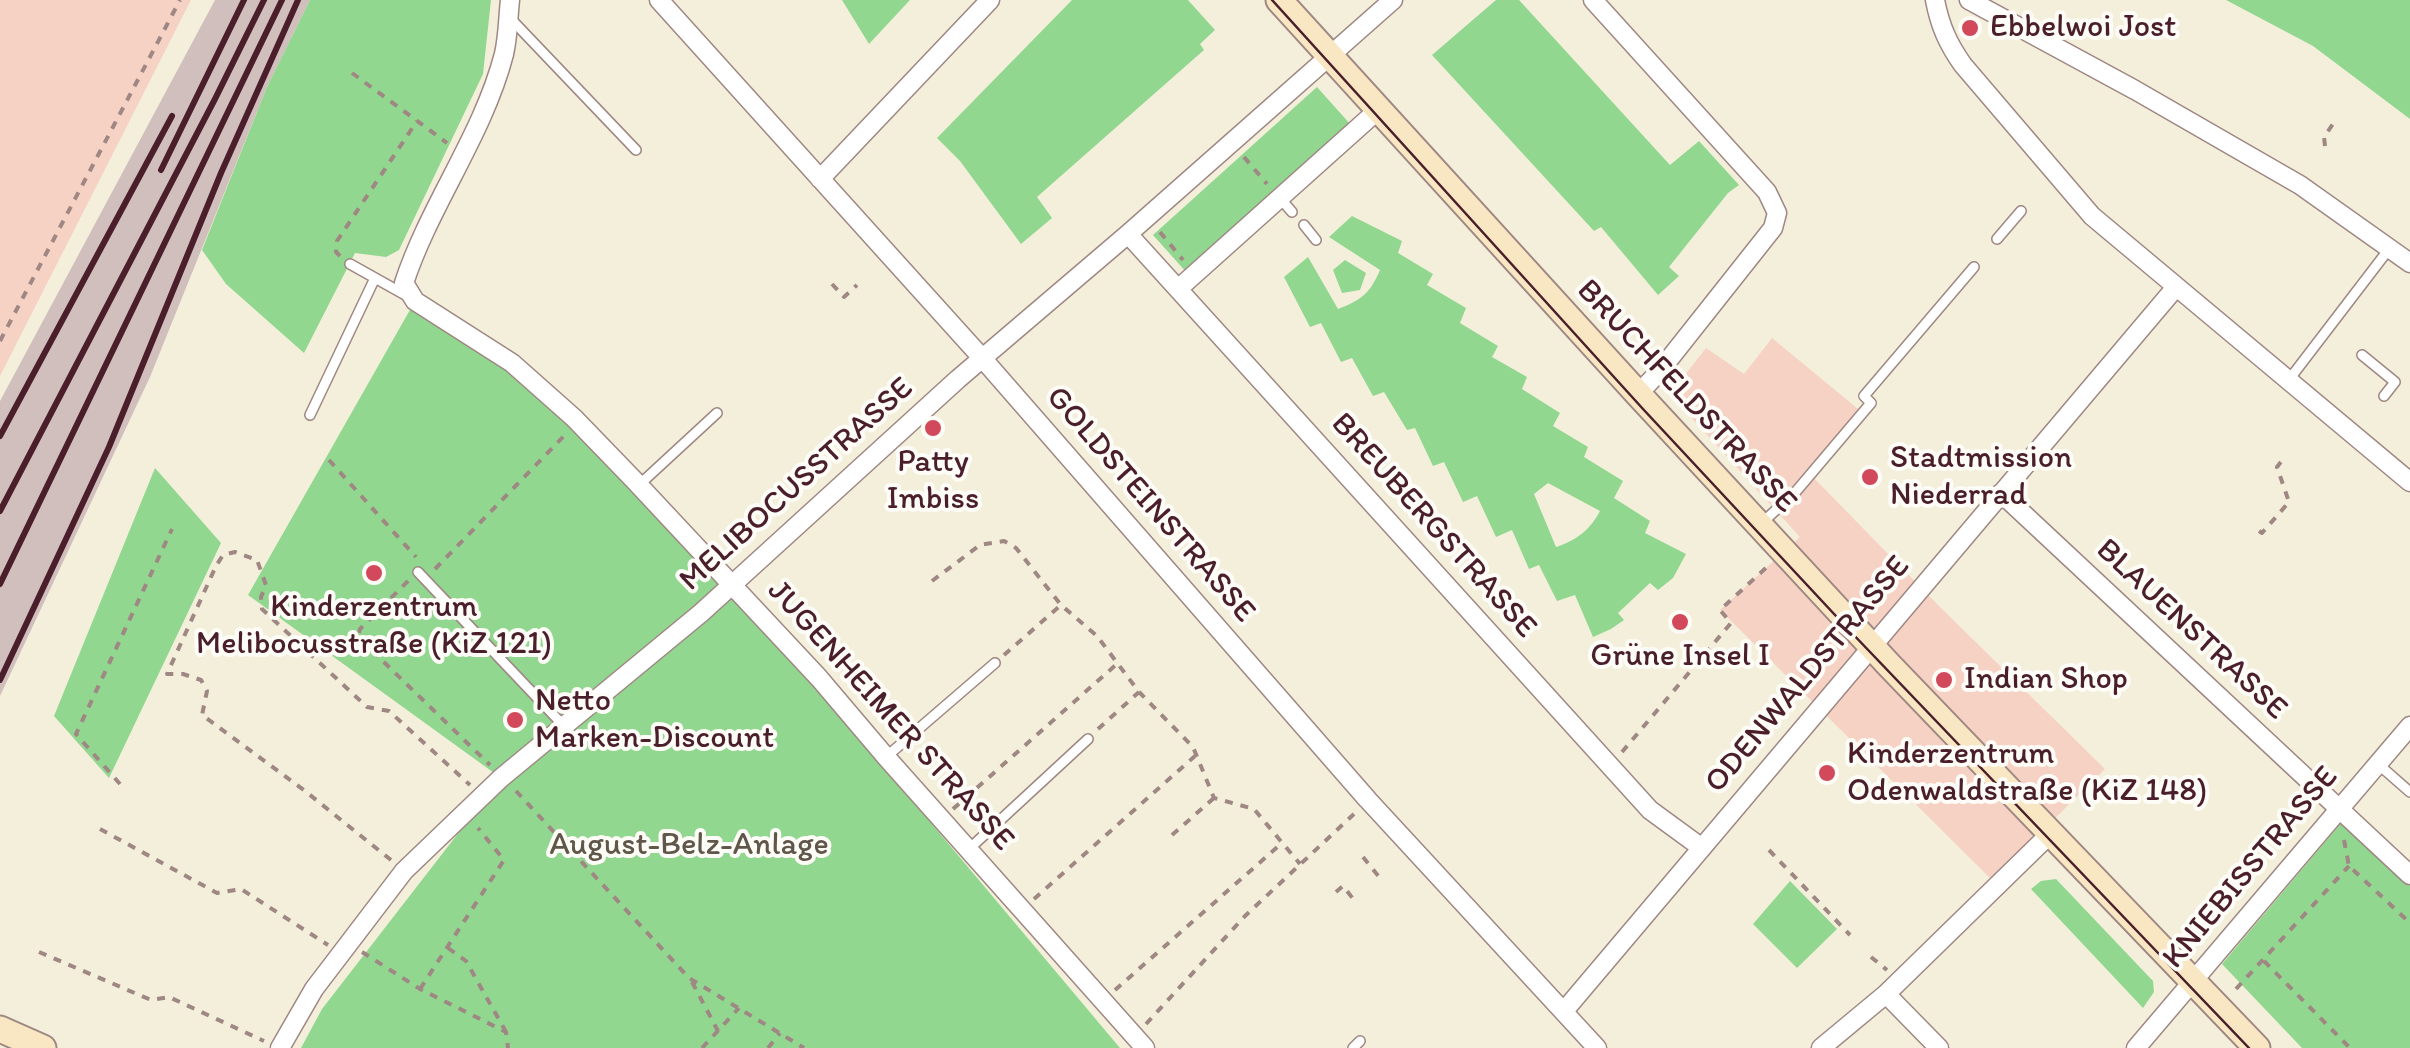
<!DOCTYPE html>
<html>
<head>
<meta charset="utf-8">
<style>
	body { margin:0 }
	canvas { display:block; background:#f4efdb }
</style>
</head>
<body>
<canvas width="2410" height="1048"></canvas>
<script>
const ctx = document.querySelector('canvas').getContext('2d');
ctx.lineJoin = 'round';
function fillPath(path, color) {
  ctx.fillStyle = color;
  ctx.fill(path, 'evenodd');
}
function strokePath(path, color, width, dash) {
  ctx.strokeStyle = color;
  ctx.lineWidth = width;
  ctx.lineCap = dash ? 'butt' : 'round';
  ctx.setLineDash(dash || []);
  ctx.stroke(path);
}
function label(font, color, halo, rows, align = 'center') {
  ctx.font = font + ' Itim,sans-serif';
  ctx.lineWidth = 8;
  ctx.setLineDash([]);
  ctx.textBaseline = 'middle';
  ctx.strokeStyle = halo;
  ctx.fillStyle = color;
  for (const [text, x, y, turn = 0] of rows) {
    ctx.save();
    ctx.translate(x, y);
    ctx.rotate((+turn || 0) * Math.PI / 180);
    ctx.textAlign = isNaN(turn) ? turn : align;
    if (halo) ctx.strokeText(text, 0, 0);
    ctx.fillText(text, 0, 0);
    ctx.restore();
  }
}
fillPath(new Path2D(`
	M0 0H191L0 376Z
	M1772 338 1863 413 1811 475 1939 606 2105 769 1992 880 1720 610 1800 537 1670 394 1706 348 1744 374Z`), '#f6d2c4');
fillPath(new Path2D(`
	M215 0H310L267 87 150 377 0 696V401Z`), '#d1bfbe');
fillPath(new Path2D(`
	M310 0H491L483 74 399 250 386 257 355 253 304 353 226 284 202 250 267 87Z
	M842 0H910L869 44Z
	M1072 0H1188L1215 30 1200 44 1204 50 1037 197 1052 218 1021 244 960 161 937 138Z
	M1496 0H1519L1670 165 1699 141 1739 185 1728 193 1669 267 1679 276 1658 295 1601 227 1594 231 1432 55Z
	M2226 0H2410V119L2313 46Z
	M1317 87 1351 125 1187 273 1153 235Z
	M1352 216 1402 241 1398 253 1433 274 1427 285 1466 308 1460 323 1498 346 1492 357 1527 377 1522 389 1560 413 1553 426 1588 447 1584 457 1623 481 1614 498 1650 521 1645 533 1686 554 1673 578 1658 590 1650 583 1618 613 1624 620 1611 629 1593 637 1575 595 1557 601 1539 565 1529 569 1512 530 1496 537 1477 496 1463 502 1444 462 1433 466 1415 428 1407 430 1384 392 1373 396 1352 358 1341 362 1321 323 1310 327 1284 277 1308 257 1338 309C1362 300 1370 293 1380 270L1329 237ZM1548 483 1600 511C1590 530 1577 540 1556 547L1534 494Z
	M1345 260 1366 273 1360 290 1342 293 1333 270Z
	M415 301 574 418 731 585 1120 1048H301L322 1009 501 778 248 595Z
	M155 468 221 543 109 778 54 716Z
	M2342 822 2410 886V1048H2302L2222 964Z
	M2056 879 2153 981 2154 992 2143 1008 2031 889 2041 881Z
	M1790 881 1837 929 1797 968 1753 924Z`), '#92d790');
const lane = new Path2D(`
	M510 18 636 150
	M1280 198 1292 212
	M1304 225 1316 240
	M1997 239 2021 211
	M350 264 409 297
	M2362 355 2395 382 2384 396
	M2288 381 2389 249
	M310 415 375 278
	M639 485 717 413
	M1793 495 1871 403 1864 396 1974 267
	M1762 523 1778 508
	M418 572 564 726
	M886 757 995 663
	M2378 764 2410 792
	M969 849 1088 739
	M1353 1048 1360 1041`);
const street = new Path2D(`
	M510 0C508 18 508 37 504 54 483 135 430 204 404 283L415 301 512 363 574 418 634 480 819 678 886 757 1145 1048
	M659 0 983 359 1368 800 1597 1048
	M1593 0 1767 192 1777 213 1773 228 1659 372 1638 394
	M1935 0C1940 26 1948 44 1963 65L2092 216 2410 482
	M1969 0 2135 90 2300 185 2410 263
	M820 179 990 0
	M1128 234 1650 810 1702 848
	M1178 289 1378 110
	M2001 493 2410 875
	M1886 994 1939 1048
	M1564 1011 2176 287
	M280 1048 314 989 404 871 501 778 701 613 958 379 1128 234 1393 0
	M1821 1048 1886 994 2050 834
	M2136 1048 2410 726`);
const secondary = new Path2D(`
	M1279 0 1638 394 1889 665 2257 1048
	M0 1029 43 1048`);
strokePath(lane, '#9f8783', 12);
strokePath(street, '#9f8783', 21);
strokePath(secondary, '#9f8783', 29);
strokePath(new Path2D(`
	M352 73 447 143
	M2325 146 2324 137 2335 121
	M1244 157 1267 184
	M1160 232 1183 260
	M340 256 336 252 337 241 417 121
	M832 284 844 297 857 285
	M0 341 180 0
	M329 460 416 557
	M2259 531 2262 533 2289 502 2277 467 2284 458
	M435 569 564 436
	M408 581 360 629 358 637 490 765
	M932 581 980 545 1004 541 1016 548 1061 605 1097 636 1139 692 1193 747 1214 798 1254 809 1300 864
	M1004 655 1061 605
	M1098 729 1139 692
	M1622 752 1731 623 1720 610 1768 566
	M120 784 76 734 172 529
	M516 791 689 978 804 1048
	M953 809 1118 663
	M100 829 217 893 241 889 328 945
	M1172 835 1214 798
	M2344 840 2349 866 2410 923
	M1769 850 1850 935
	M1363 857 1380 878
	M391 860 305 791 202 715 207 691 201 680 183 674H167L216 566 223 555 235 552 257 560 266 585 261 597 262 609 367 707 389 711 470 785
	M1336 892 1343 886 1354 900
	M1034 899 1195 756
	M448 948 466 961 506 1032
	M39 952 151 1000 169 997 264 1041
	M362 952 420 989 506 1032 508 1048
	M1871 957 1887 970
	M2264 961 2350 1048
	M692 982 718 1031
	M420 989 504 860 478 828
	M2236 989 2349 866
	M1115 990 1282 843
	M1146 1024 1245 916 1354 814
	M702 1048 739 1008
	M768 1048 780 1033`), '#9f8783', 4, [8, 8]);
strokePath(lane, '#fff', 9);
strokePath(street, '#fff', 18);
strokePath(secondary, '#f9e7c3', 25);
strokePath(new Path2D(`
	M1272 0 1643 409 1849 630 2249 1048`), '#4a1f2b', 2.5);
strokePath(new Path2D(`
	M161 170 244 0
	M0 436 172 116
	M0 511 215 99 264 0
	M0 584 282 0
	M0 680 109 447 221 173 298 0`), '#4a1f2b', 6);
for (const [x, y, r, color] of [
	[1970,28,10,"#d1495b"],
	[933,428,10,"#d1495b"],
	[1870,477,10,"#d1495b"],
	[374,573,10,"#d1495b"],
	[1680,622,10,"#d1495b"],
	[1944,680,10,"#d1495b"],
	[515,720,10,"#d1495b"],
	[1827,773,10,"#d1495b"]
]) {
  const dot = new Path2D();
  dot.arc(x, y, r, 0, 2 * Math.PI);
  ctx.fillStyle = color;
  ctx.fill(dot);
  strokePath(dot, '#fdfcf7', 4);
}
label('32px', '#4a1f2b', '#fdfcf7', [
	["Ebbelwoi Jost",1990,28],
	["Stadtmission",1890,459],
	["Niederrad",1890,496],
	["Patty",933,463,"center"],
	["Imbiss",933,500,"center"],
	["Kinderzentrum",374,608,"center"],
	["Melibocusstraße (KiZ 121)",374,645,"center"],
	["Grüne Insel I",1680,657,"center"],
	["Indian Shop",1964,680],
	["Netto",535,702],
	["Marken-Discount",535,739],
	["Kinderzentrum",1847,755],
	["Odenwaldstraße (KiZ 148)",1847,792]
], 'left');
label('32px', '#4a1f2b', '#fdfcf7', [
	["BRUCHFELDSTRASSE",1686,397,47],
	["MELIBOCUSSTRASSE",797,485,-42],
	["GOLDSTEINSTRASSE",1150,505,49],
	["BREUBERGSTRASSE",1433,526,48],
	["BLAUENSTRASSE",2191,630,43],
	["ODENWALDSTRASSE",1808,675,-50],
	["JUGENHEIMER STRASSE",890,716,48],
	["KNIEBISSTRASSE",2251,868,-50]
]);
label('32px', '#605649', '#fdfcf7', [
	["August-Belz-Anlage",689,846]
]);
</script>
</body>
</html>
